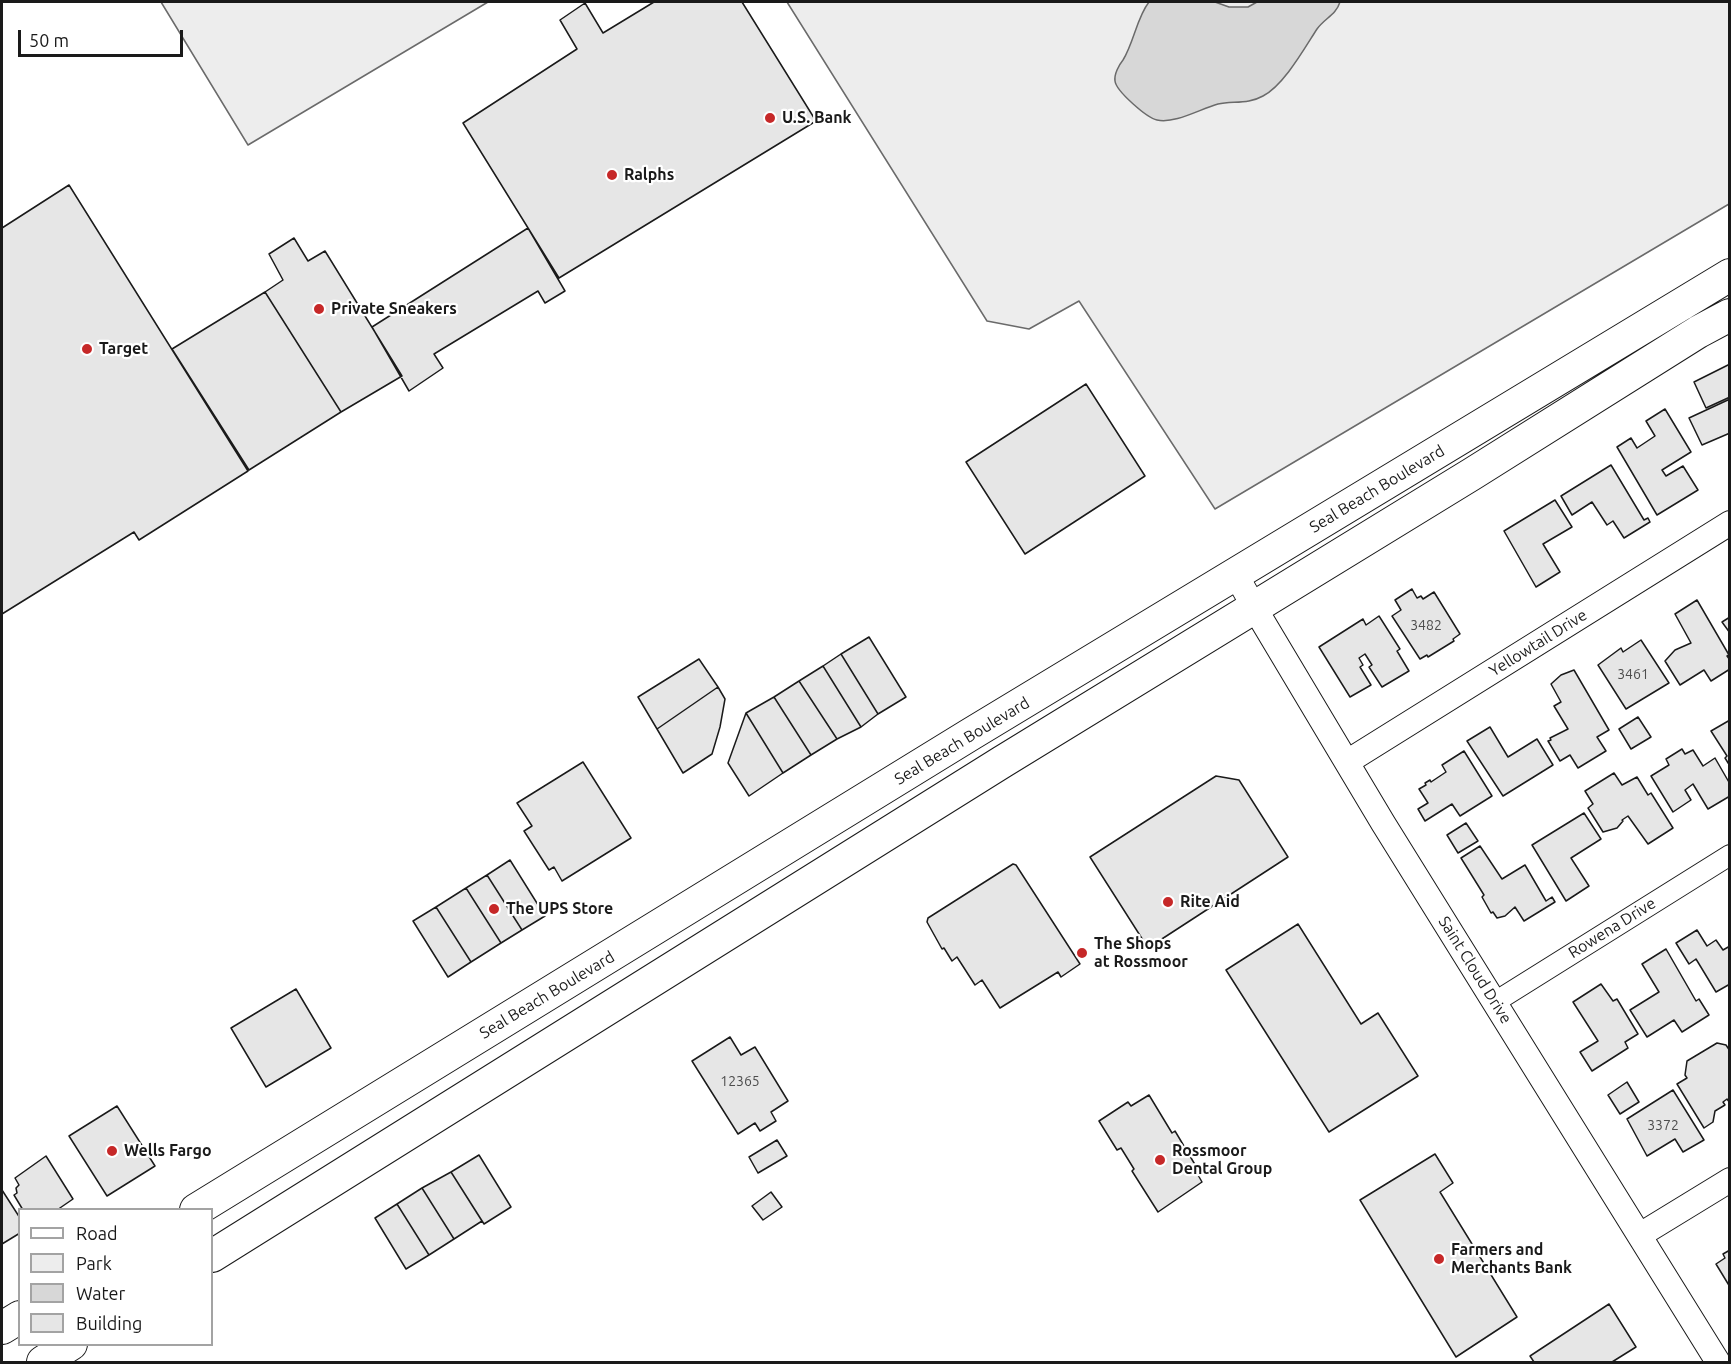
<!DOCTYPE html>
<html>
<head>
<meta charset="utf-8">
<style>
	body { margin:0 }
	#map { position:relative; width:1731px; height:1364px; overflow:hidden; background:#fff; font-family:Ubuntu,sans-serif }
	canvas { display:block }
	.frame { position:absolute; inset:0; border:3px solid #1a1a1a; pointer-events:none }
	.legend { position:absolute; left:18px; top:1208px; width:195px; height:138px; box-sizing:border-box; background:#fff; border:2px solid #a3a3a3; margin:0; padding:8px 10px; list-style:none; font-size:18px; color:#1a1a1a }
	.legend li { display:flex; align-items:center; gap:12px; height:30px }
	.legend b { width:30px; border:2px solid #a3a3a3 }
	.scale { position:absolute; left:18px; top:30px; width:165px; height:27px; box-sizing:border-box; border:3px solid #1a1a1a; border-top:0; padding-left:8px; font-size:18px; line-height:21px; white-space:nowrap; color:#1a1a1a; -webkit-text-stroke:4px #fff; paint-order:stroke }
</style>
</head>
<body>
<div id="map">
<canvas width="1731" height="1364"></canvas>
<div class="frame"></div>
<ul class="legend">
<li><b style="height:8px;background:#fff"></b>Road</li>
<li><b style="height:16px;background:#ededed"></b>Park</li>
<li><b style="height:16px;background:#d7d7d7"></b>Water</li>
<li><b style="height:16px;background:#e6e6e6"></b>Building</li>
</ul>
<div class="scale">50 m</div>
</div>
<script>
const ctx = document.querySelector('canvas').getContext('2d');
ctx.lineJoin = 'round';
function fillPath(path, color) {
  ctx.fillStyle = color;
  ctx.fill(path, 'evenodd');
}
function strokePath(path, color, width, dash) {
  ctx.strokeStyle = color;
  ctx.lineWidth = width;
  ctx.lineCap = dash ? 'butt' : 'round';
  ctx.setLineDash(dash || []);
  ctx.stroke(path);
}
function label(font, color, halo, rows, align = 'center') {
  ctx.font = font + ' Ubuntu,sans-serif';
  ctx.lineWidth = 4.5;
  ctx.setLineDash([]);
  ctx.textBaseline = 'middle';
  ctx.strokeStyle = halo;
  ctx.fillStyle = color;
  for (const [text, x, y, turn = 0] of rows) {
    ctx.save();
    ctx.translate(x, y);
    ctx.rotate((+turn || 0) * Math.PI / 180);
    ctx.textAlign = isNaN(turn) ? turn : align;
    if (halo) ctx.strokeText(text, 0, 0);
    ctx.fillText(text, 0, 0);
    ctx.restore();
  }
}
const green = new Path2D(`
	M161 2H488L248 145Z
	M787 2H1729V204L1215 509 1079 301 1029 329 987 321Z`);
fillPath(green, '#ededed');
strokePath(green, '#6a6a6a', 1.5);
const water = new Path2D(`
	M1149 2H1215L1229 7H1248L1257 2H1340C1336 15 1325 18 1317 29 1304 49 1284 85 1263 96 1249 104 1233 101 1218 104 1200 109 1175 124 1157 120 1147 118 1116 91 1115 81 1114 74 1119 65 1123 60 1134 42 1137 17 1149 2Z`);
fillPath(water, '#d7d7d7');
strokePath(water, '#6a6a6a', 1.5);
const building = new Path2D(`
	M654 2H742L816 121 559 278 463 123 577 49 560 20 585 3 603 33Z
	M69 185 248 471 139 540 134 532 2 614V228Z
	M528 228 565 291 545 303 538 291 434 354 443 368 409 391 372 327Z
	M294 238 308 261 325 251 402 376 341 412 265 292 283 280 269 254Z
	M265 292 341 412 249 470 172 349Z
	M1730 364V397L1706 408 1694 382Z
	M1086 384 1145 476 1025 554 966 462Z
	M1730 399V433L1702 445 1689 418Z
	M1665 409 1691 452 1662 470 1666 476 1683 466 1698 490 1657 515 1617 447 1631 438 1637 448 1655 436 1646 421Z
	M1611 465 1644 520 1648 518 1650 522 1624 538 1613 521 1607 525 1592 502 1572 515 1561 496Z
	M1555 500 1572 527 1543 544 1560 572 1536 587 1504 531Z
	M1412 589 1417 598 1421 596 1423 599 1434 592 1460 634 1453 639 1454 641 1428 657 1427 655 1420 659 1392 616 1401 610 1395 600Z
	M1697 600 1729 655 1727 656 1730 660V669L1711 681 1704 670 1680 685 1665 661 1675 650 1691 643 1675 614Z
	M1379 616 1400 649 1397 651 1409 671 1382 687 1369 667 1372 665 1365 654 1359 658 1363 665 1360 667 1371 685 1350 697 1319 647 1363 619 1366 625Z
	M1730 617V633L1722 622Z
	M869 637 906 697 878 714 841 654Z
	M1641 640 1669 683 1626 709 1598 665 1621 648 1623 652Z
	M841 654 878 714 861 727 823 666Z
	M699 659 718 687 657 729 638 697Z
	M823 666 861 727 837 739 799 681Z
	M1574 670 1609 730 1597 737 1606 751 1578 768 1570 755 1560 761 1548 741 1551 740 1550 738 1568 729 1554 706 1561 702 1551 684 1561 675Z
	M799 681 837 739 811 755 774 697Z
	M718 687 725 699 720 727 712 754 683 773 657 729Z
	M774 697 811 755 783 773 746 713Z
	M746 713 783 773 749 796 728 763Z
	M1638 717 1651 737 1631 749 1619 729Z
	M1730 720V766L1725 758 1727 756 1711 731Z
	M1490 727 1508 757 1537 739 1553 765 1503 796 1467 741Z
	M1682 749 1685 754 1693 750 1703 766 1715 758 1730 784V796L1708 809 1693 784 1685 790 1691 800 1673 812 1651 776 1669 765 1666 759Z
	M1464 751 1492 796 1460 816 1452 804 1425 821 1418 809 1428 803 1419 789 1426 785 1425 783 1430 780 1431 782 1446 772 1442 765Z
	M583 762 631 838 562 881 554 867 549 870 524 831 532 826 517 803Z
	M1614 773 1622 785 1637 777 1648 795 1651 793 1673 828 1648 844 1628 816 1622 820 1623 821 1617 828 1603 832 1588 808 1593 804 1585 791Z
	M1216 776 1239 780 1288 857 1148 948 1090 857Z
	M1584 813 1601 839 1571 858 1589 886 1566 901 1532 845Z
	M1466 823 1478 841 1458 853 1447 835Z
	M1480 846 1502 879 1525 865 1546 901 1552 897 1555 902 1524 921 1515 907 1505 916 1497 918 1493 912 1491 913 1482 897 1484 895 1461 858Z
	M510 860 545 916 522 930 487 875Z
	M1013 864 1016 865 1080 964 1061 977 1058 972 1000 1008 982 980 975 985 957 957 952 961 944 948 942 949 927 922 928 918Z
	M487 875 522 930 501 943 466 888Z
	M466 888 501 943 471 962 436 907Z
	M436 907 471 962 448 977 413 921Z
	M1298 924 1361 1024 1378 1013 1418 1076 1329 1132 1226 970Z
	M1697 930 1707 946 1716 940 1723 950 1730 946V984L1716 992 1696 959 1689 964 1676 943Z
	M1666 949 1696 1001 1699 999 1709 1015 1682 1032 1674 1020 1647 1037 1630 1010 1659 992 1642 964Z
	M1601 984 1613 1001 1617 999 1638 1034 1625 1042 1628 1048 1592 1071 1580 1052 1598 1041 1573 1002Z
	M296 989 331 1048 266 1087 231 1028Z
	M730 1037 741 1055 755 1047 788 1101 771 1112 776 1121 760 1131 755 1123 738 1134 692 1061Z
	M1717 1043 1726 1045 1730 1051V1103L1727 1099 1723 1102 1725 1105 1715 1111 1713 1122 1704 1128 1677 1084 1687 1078 1685 1075 1687 1061Z
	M1627 1082 1639 1102 1620 1114 1608 1095Z
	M1673 1090 1704 1140 1683 1152 1675 1139 1647 1156 1627 1119Z
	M1149 1095 1172 1133 1175 1131 1200 1173 1198 1175 1202 1182 1158 1212 1132 1171 1134 1169 1121 1148 1117 1150 1099 1121 1128 1102 1131 1106Z
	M117 1106 155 1166 107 1196 69 1136Z
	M777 1140 787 1156 758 1173 749 1157Z
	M1435 1154 1453 1183 1440 1192 1517 1317 1456 1357 1360 1200Z
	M479 1155 511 1207 484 1224 451 1172Z
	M46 1156 73 1199 57 1210H23L14 1195 17 1193 16 1188 19 1185 15 1178Z
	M451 1172 482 1221 454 1239 422 1188Z
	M422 1188 454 1239 429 1255 397 1204Z
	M2 1190 20 1218V1233L2 1244Z
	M771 1192 782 1207 763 1220 752 1206Z
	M397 1204 429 1255 406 1269 375 1218Z
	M1730 1250V1287L1716 1264 1725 1258 1723 1254Z
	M1609 1304 1636 1347 1612 1362H1534L1530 1356Z`);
fillPath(building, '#e6e6e6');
strokePath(building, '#1a1a1a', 1.5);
const minor = new Path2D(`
	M1495 1002 1730 855`);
const tertiary = new Path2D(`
	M1236 575 1254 607 1383 823 1718 1362
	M1347 762 1730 523
	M1640 1235 1730 1180`);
const primary = new Path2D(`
	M196 1210 971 734 1730 275
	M212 1256 1002 762 1472 474 1698 332 1730 315
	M2 1328 20 1317
	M43 1362 71 1344`);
strokePath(minor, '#1a1a1a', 22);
strokePath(tertiary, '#1a1a1a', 26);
strokePath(primary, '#1a1a1a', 34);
strokePath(minor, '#fff', 20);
strokePath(tertiary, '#fff', 24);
strokePath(primary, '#fff', 32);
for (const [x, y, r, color] of [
	[770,118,6,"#c62828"],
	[612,175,6,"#c62828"],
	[319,309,6,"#c62828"],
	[87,349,6,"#c62828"],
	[1168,902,6,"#c62828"],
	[494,909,6,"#c62828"],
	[1082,953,6,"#c62828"],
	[112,1151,6,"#c62828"],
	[1160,1160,6,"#c62828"],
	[1439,1259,6,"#c62828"]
]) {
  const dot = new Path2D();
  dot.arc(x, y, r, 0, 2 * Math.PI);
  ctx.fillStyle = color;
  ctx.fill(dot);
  strokePath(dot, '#fff', 2);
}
label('14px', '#4d4d4d', null, [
	["3482",1426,625],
	["3461",1633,674],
	["12365",740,1081],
	["3372",1663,1125]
]);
label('bold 16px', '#1a1a1a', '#fff', [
	["U.S. Bank",782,118],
	["Ralphs",624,175],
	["Private Sneakers",331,309],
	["Target",99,349],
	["Rite Aid",1180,902],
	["The UPS Store",506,909],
	["The Shops",1094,944],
	["at Rossmoor",1094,962],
	["Wells Fargo",124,1151],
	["Rossmoor",1172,1151],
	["Dental Group",1172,1169],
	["Farmers and",1451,1250],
	["Merchants Bank",1451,1268]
], 'left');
label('16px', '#1a1a1a', '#fff', [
	["Seal Beach Boulevard",1377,489,-31],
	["Yellowtail Drive",1538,643,-32],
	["Seal Beach Boulevard",962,741,-31],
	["Rowena Drive",1612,928,-32],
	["Saint Cloud Drive",1475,970,58],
	["Seal Beach Boulevard",547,995,-31]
]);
</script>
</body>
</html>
